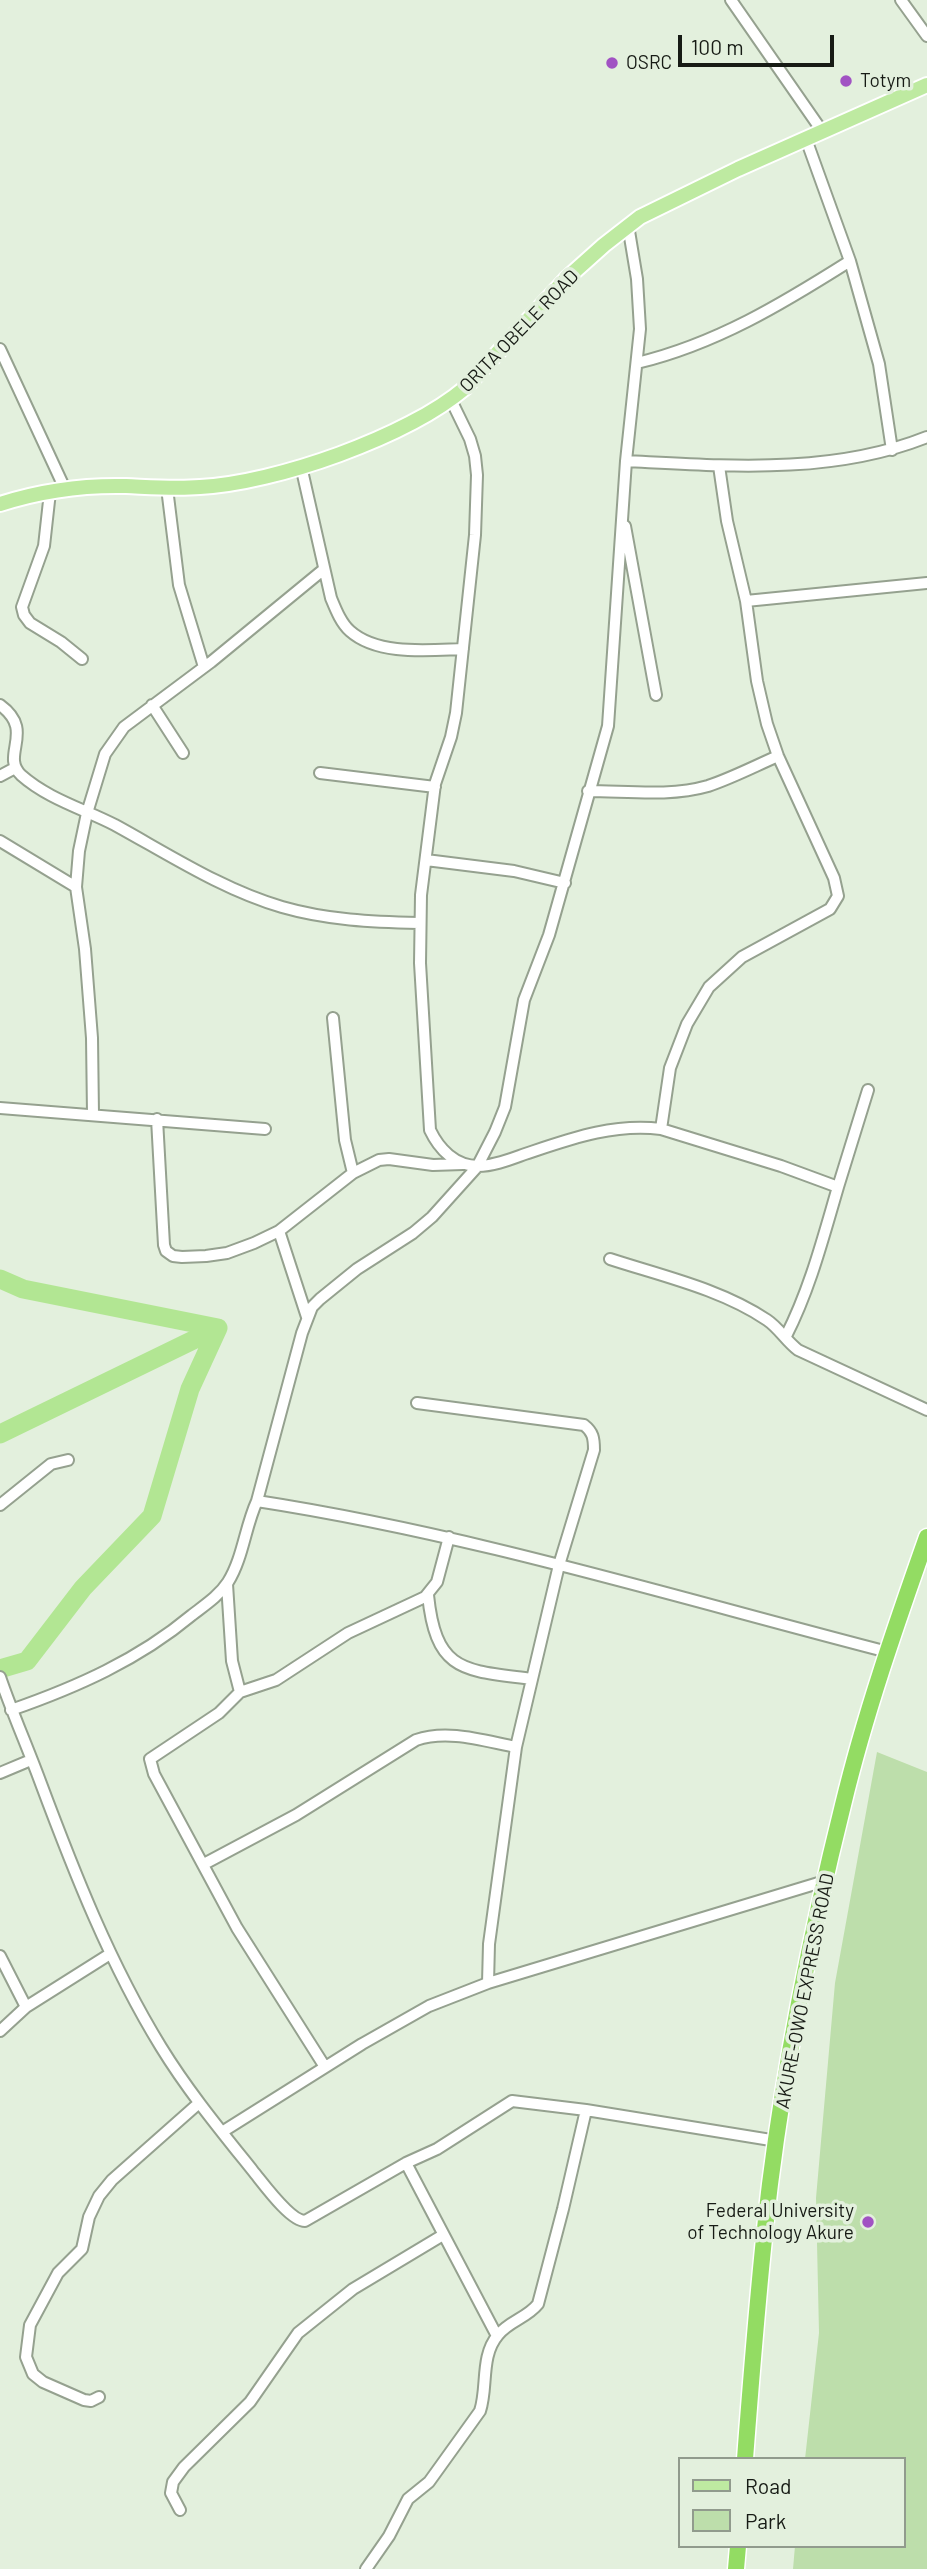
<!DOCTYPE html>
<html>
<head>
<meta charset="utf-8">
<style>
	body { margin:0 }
	#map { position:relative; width:927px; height:2569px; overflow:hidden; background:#e3f0dd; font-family:Barlow,sans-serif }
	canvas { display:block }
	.legend { position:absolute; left:678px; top:2457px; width:228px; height:91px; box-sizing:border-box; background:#e3f0dd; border:2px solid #919b8d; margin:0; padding:9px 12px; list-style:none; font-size:21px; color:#171b15 }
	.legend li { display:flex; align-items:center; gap:14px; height:35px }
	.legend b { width:35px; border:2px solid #919b8d }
	.scale { position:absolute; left:678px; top:35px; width:156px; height:32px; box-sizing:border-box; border:4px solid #171b15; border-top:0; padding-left:9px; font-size:21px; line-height:24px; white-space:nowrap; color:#171b15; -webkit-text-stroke:5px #e3f0dd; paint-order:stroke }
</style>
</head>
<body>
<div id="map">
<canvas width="927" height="2569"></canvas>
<ul class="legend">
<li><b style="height:9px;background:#beeaa1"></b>Road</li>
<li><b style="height:19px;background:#bddeab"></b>Park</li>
</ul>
<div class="scale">100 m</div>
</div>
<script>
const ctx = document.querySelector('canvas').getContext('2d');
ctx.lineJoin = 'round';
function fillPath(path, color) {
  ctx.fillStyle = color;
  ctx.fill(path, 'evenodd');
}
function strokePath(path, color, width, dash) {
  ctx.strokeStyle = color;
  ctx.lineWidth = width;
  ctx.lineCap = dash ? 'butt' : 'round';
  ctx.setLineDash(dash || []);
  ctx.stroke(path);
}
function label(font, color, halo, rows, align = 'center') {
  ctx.font = font + ' Barlow,sans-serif';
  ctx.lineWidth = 7;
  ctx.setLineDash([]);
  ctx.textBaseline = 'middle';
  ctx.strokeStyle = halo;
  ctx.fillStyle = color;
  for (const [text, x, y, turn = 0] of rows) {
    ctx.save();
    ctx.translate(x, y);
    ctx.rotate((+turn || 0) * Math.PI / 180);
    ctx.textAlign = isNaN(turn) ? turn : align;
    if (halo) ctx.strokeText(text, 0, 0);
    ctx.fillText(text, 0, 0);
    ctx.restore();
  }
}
fillPath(new Path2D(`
	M877 1752 927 1772V2569H793L795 2546H904V2459H805L819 2333 816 2198 835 1983Z`), '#bddeab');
strokePath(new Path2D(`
	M0 1279 23 1289 218 1328 190 1389 152 1516 83 1588 27 1661 0 1669
	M0 1434 218 1328`), '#b2e693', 19);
const minor = new Path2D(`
	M731 0 822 131
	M901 0 927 36
	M806 139 850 261 879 364 892 450
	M0 349 65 489
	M637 363C716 344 782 304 850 261
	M451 400 470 439 475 456 477 475 475 535 456 713 451 737 435 784 421 895 420 963 430 1130C439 1149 455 1166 478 1166 494 1166 511 1159 525 1154 570 1139 613 1123 661 1129L781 1166 838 1187C823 1238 810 1289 786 1336
	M626 461C727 466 832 475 927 437
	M301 466 331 598C336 610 341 623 350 631 378 656 429 650 463 649
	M167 488 179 585 204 667
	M50 492 44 546 22 607 24 615 30 623 61 642 82 659
	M625 526 656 695
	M746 601 927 583
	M0 705C36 731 0 755 21 775 48 799 84 809 115 825 168 854 223 890 282 907 327 920 372 922 419 923
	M152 705 183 753
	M320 773 435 787
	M0 776 15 768
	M588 791C626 791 670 797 708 786 732 778 755 766 778 756
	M0 841 76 887
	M426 860 514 871 565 883
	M333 1018 345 1140 353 1173
	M0 1108 265 1129
	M93 1114 92 1038 85 949 76 887 79 851 87 813 105 754 124 727 211 662 323 570
	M157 1119 164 1245 166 1251 173 1256 182 1257 206 1256 227 1253 254 1243 279 1231 353 1173 379 1160 389 1159 433 1165 463 1164
	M661 1129 670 1068 687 1024 709 987 742 957 830 909 838 896 834 878 778 756 767 724 757 681 746 601 727 521 719 466
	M838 1187 868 1090
	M279 1231 307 1317
	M610 1259C662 1276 721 1289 767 1320 779 1328 786 1341 798 1350L927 1410
	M417 1403 584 1425C593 1432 594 1438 594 1450L559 1565 516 1747 489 1944 488 1983
	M257 1501C471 1534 678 1598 888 1652
	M0 1505 51 1464 68 1460
	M227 1584 232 1661 240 1692
	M428 1595C436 1673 464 1670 531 1679
	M0 1677C12 1712 27 1746 40 1781 74 1872 110 1964 161 2047 188 2091 221 2131 253 2171 263 2183 290 2221 305 2221L406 2163 437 2149 512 2101 586 2110 777 2141
	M11 1710C77 1687 138 1660 192 1615 205 1605 219 1596 228 1582 243 1558 245 1527 257 1501L302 1333 312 1307 320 1299 357 1269 413 1233 432 1217 477 1167 495 1132 505 1107 524 1000 549 935 608 726 626 461 640 329 637 279 628 225
	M0 1773 31 1760
	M204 1864 296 1815 416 1740C448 1729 484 1741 516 1747
	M0 1956 26 2007
	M0 2031 26 2007 110 1954
	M325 2067 237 1928 154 1774 150 1759 219 1713 240 1692 276 1680 348 1633 425 1597 437 1582 449 1537
	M222 2132 362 2044 429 2006 488 1983 825 1881
	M406 2163 497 2336
	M99 2397 91 2401 84 2400 43 2382 33 2374 26 2357 30 2325 58 2273 82 2249 89 2217 99 2196 112 2180 199 2103
	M180 2510 171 2493 173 2482 184 2467 250 2402 298 2333 353 2289 443 2235
	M366 2569 389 2536 408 2499 429 2482 480 2411C488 2387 480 2356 498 2335 509 2321 527 2318 538 2304L563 2209 586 2110`);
const major = new Path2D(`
	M0 504C40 491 83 485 126 486 150 487 175 489 200 487 276 483 407 437 465 388L566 279 604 245 640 217 738 169 927 85`);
const highway = new Path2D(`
	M745 2459C752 2367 759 2276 770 2184 786 2057 812 1929 843 1805 865 1714 896 1625 927 1537
	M736 2569 738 2546`);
strokePath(minor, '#95a18f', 14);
strokePath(major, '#fff', 18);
strokePath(highway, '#fff', 19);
strokePath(minor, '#fff', 10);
strokePath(major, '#beeaa1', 14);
strokePath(highway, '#93dc63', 16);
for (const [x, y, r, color] of [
	[612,63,7,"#a152c3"],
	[846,81,7,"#a152c3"],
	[868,2222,7,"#a152c3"]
]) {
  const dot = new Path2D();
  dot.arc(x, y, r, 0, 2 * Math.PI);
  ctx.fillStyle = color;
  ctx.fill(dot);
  strokePath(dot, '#e3f0dd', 2.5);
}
label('19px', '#171b15', '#e3f0dd', [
	["OSRC",626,63],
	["Totym",860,81],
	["Federal University",854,2211,"right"],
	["of Technology Akure",854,2233,"right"]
], 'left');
label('19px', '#171b15', '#e3f0dd', [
	["ORITA OBELE ROAD",519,331,-46],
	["AKURE-OWO EXPRESS ROAD",805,1991,-79]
]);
</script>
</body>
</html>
